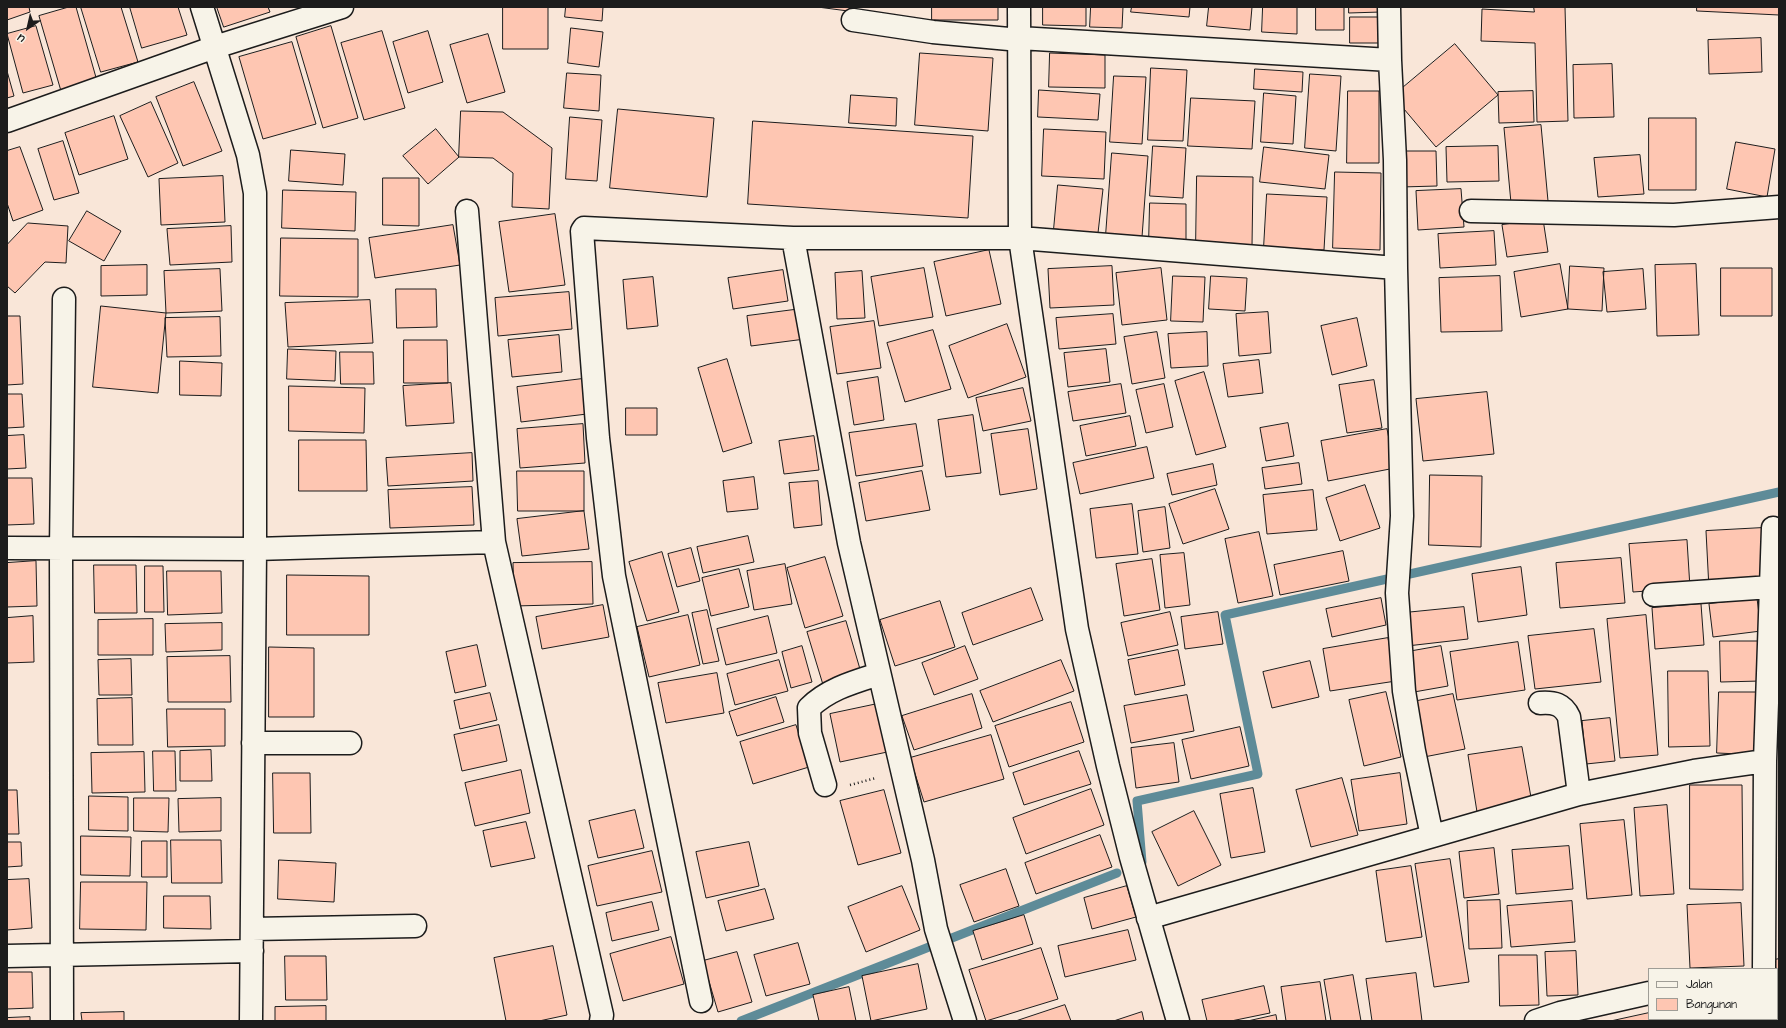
<!DOCTYPE html>
<html>
<head>
<meta charset="utf-8">
<style>
	body { margin:0 }
	#map { position:relative; width:1786px; height:1028px; overflow:hidden; background:#f9e6d8; font-family:"Architects Daughter",sans-serif }
	canvas { display:block }
	.frame { position:absolute; inset:0; border:8px solid #1c1c1c; pointer-events:none }
	.legend { position:absolute; left:1648px; top:968px; width:130px; height:52px; box-sizing:border-box; background:#f7f3e8; border:1px solid #9f9d96; margin:0; padding:5px 7px; list-style:none; font-size:12px; color:#1c1c1c }
	.legend li { display:flex; align-items:center; gap:8px; height:20px }
	.legend b { width:20px; border:1px solid #9f9d96 }
	.north { position:absolute; left:8px; top:8px; width:40px; height:40px; -webkit-text-stroke:3px #f7f3e8; paint-order:stroke; rotate:214deg; font-size:11px; font-weight:700; line-height:16px; text-align:center; color:#1c1c1c }
	.north::after { content:''; display:block; margin:auto; width:14px; height:18px; background:#1c1c1c; clip-path:polygon(50% 0,100% 100%,50% 72%,0 100%) }
</style>
</head>
<body>
<div id="map">
<canvas width="1786" height="1028"></canvas>
<div class="frame"></div>
<ul class="legend">
<li><b style="height:5px;background:#f7f3e8"></b>Jalan</li>
<li><b style="height:11px;background:#fec6b2"></b>Bangunan</li>
</ul>
<div class="north">U</div>
</div>
<script>
const ctx = document.querySelector('canvas').getContext('2d');
ctx.lineJoin = 'round';
function strokePath(path, color, width, dash) {
  ctx.strokeStyle = color;
  ctx.lineWidth = width;
  ctx.lineCap = dash ? 'butt' : 'round';
  ctx.setLineDash(dash || []);
  ctx.stroke(path);
}
function fillPath(path, color) {
  ctx.fillStyle = color;
  ctx.fill(path, 'evenodd');
}
strokePath(new Path2D(`
	M1142 862 1137 801 1258 774 1225 615 1779 492
	M741 1021 1117 873`), '#5e8b98', 9);
const building = new Path2D(`
	M7 7H29L30 12 7 20Z
	M69 7H76L97 81 61 91 39 16Z
	M81 7H121L138 62 101 72Z
	M130 7H178L187 35 142 48Z
	M217 7H268L270 12 224 27Z
	M503 7H548V49H503Z
	M566 7H603L602 21 565 17Z
	M818 7H851V11Z
	M932 7H998V20H932Z
	M1043 7H1086V26L1043 25Z
	M1091 7H1123L1122 28 1090 27Z
	M1132 7H1190L1189 17 1131 12Z
	M1209 7H1252L1250 30 1207 26Z
	M1263 7H1297V34L1262 32Z
	M1316 7H1344V30H1316Z
	M1349 7H1381V12L1349 13Z
	M1534 7H1565L1568 121 1537 122 1535 43 1481 41 1482 9 1534 12Z
	M1697 7H1779V15L1697 11Z
	M1350 17H1385V43H1350Z
	M36 26 53 85 23 93 7 34Z
	M331 26 358 118 323 128 296 37Z
	M571 28 603 32 599 67 568 63Z
	M382 31 405 108 364 120 341 43Z
	M428 31 443 82 408 93 393 42Z
	M488 34 505 92 467 103 450 45Z
	M1761 38 1762 72 1709 74 1708 40Z
	M292 42 316 124 263 139 239 57Z
	M1455 44 1498 95 1436 147 1393 96Z
	M920 53 993 58 988 131 915 125Z
	M1050 53 1105 55V88L1049 87Z
	M1612 64 1614 117 1574 118 1573 65Z
	M1151 68 1187 70 1183 141 1148 140Z
	M1255 69 1303 72 1302 92 1254 89Z
	M7 71 14 96 7 98Z
	M567 73 601 75 599 111 564 108Z
	M1310 74 1341 76 1336 151 1305 148Z
	M1114 76 1146 77 1142 144 1110 142Z
	M194 82 222 151 183 166 156 97Z
	M1039 90 1100 94 1098 120 1038 117Z
	M1348 91H1379V163H1347Z
	M1533 91 1534 122 1499 123 1498 92Z
	M1264 93 1296 96 1293 144 1261 142Z
	M851 95 897 98 896 126 849 123Z
	M1191 98 1255 101 1252 149 1188 146Z
	M151 102 178 163 148 177 120 116Z
	M618 109 714 118 707 197 610 188Z
	M461 111 503 112 552 148 549 209 512 207 513 173 493 158 459 157Z
	M114 116 128 159 79 175 65 133Z
	M570 117 602 120 597 181 566 179Z
	M1649 118H1696V190H1649Z
	M753 121 973 136 968 218 748 204Z
	M1541 125 1548 201 1511 203 1504 128Z
	M436 129 459 157 428 184 403 156Z
	M1044 129 1106 132 1104 179 1042 176Z
	M63 141 79 193 54 200 38 149Z
	M1736 142 1775 149 1767 197 1727 189Z
	M1153 146 1186 148 1183 198 1150 196Z
	M1498 146 1499 181 1447 182 1446 147Z
	M20 147 43 210 13 221 7 203V151Z
	M1264 147 1329 155 1325 189 1260 182Z
	M291 150 345 154 343 185 289 181Z
	M1401 151H1436L1437 186 1401 187Z
	M1112 153 1148 156 1142 237 1106 235Z
	M1640 155 1644 194 1598 197 1594 158Z
	M1335 172 1381 173 1380 250 1333 248Z
	M223 176 225 222 161 225 159 179Z
	M1197 176 1253 177 1252 246 1196 245Z
	M383 178H419V226L383 225Z
	M1058 185 1103 189 1098 233 1054 229Z
	M1461 189 1464 227 1418 230 1416 191Z
	M283 190 356 192 355 231 282 228Z
	M1267 194 1327 197 1324 250 1264 247Z
	M1150 203 1186 204V243L1149 242Z
	M87 211 121 231 104 261 69 241Z
	M555 214 565 285 509 292 499 222Z
	M1543 219 1548 252 1507 257 1502 225Z
	M28 223 68 226 66 263 45 262 15 293 7 286V245Z
	M453 225 460 265 375 278 369 238Z
	M231 226 232 262 170 265 167 229Z
	M1494 231 1496 265 1440 268 1438 234Z
	M281 238 358 239V297L280 296Z
	M989 250 1001 304 946 316 934 262Z
	M1560 264 1568 309 1521 317 1514 272Z
	M1696 264 1699 335 1657 336 1655 265Z
	M147 265V295L101 296V266Z
	M1112 266 1114 305 1050 308 1048 269Z
	M1570 266 1604 268 1602 311 1568 309Z
	M924 268 933 317 879 326 871 277Z
	M1161 268 1167 320 1122 325 1116 273Z
	M1721 268H1772V316H1721Z
	M220 269 222 311 166 313 164 271Z
	M1643 269 1646 309 1607 312 1603 272Z
	M783 270 788 301 733 309 728 278Z
	M862 271 865 318 837 319 835 273Z
	M1173 276 1205 277 1203 322 1171 321Z
	M1211 276 1247 278 1245 311 1209 309Z
	M1500 276 1502 331 1441 332 1439 278Z
	M653 277 658 326 627 329 623 280Z
	M396 289H436L437 327 397 328Z
	M569 292 572 329 498 336 495 298Z
	M370 300 373 343 288 347 285 303Z
	M101 306 166 313 158 393 93 387Z
	M801 309 805 339 751 346 747 316Z
	M1268 312 1271 353 1239 356 1236 314Z
	M1113 314 1116 344 1059 349 1056 318Z
	M7 316H20L23 384 7 385Z
	M220 317 221 356 167 357 165 318Z
	M1357 318 1367 366 1332 375 1321 326Z
	M874 321 881 368 837 374 830 327Z
	M1007 324 1026 377 968 398 949 346Z
	M933 330 951 389 905 402 887 343Z
	M1157 332 1165 378 1132 384 1124 337Z
	M1207 332 1208 366 1171 368 1168 334Z
	M559 335 562 372 512 377 508 340Z
	M404 340H447L448 383H404Z
	M288 349 336 351 335 381 287 379Z
	M1106 349 1110 382 1068 387 1064 353Z
	M340 352H373L374 384H341Z
	M727 359 752 443 723 452 698 368Z
	M1259 360 1263 393 1228 397 1223 364Z
	M180 361 222 363 221 396 180 395Z
	M1204 372 1226 447 1196 455 1175 381Z
	M878 377 884 420 854 425 847 382Z
	M582 379 587 414 521 422 517 387Z
	M1374 380 1382 428 1347 433 1339 385Z
	M451 383 454 423 406 426 403 386Z
	M1121 384 1126 413 1073 421 1068 392Z
	M1164 384 1173 427 1146 433 1136 390Z
	M289 386 365 388 364 433 289 431Z
	M1023 388 1031 421 983 431 976 398Z
	M1487 392 1494 454 1423 461 1416 399Z
	M7 394H22L24 427 7 428Z
	M626 408H657V435H626Z
	M973 415 981 473 946 477 938 420Z
	M1130 416 1136 446 1086 456 1080 426Z
	M1288 423 1294 456 1266 461 1260 428Z
	M583 424 585 463 520 468 517 429Z
	M916 424 923 466 856 476 849 433Z
	M1028 429 1037 489 1000 495 991 434Z
	M1387 429 1395 468 1328 481 1321 441Z
	M24 435 26 468 7 469V436Z
	M814 436 819 470 784 474 779 441Z
	M299 440H366L367 491H299Z
	M1147 447 1154 478 1080 494 1073 463Z
	M472 453 473 481 388 486 386 458Z
	M1299 463 1302 484 1265 489 1262 468Z
	M1213 464 1217 485 1172 495 1167 474Z
	M517 471H584V511H518Z
	M922 471 930 510 866 521 859 483Z
	M1430 475 1482 476 1481 547 1429 545Z
	M754 477 758 509 727 512 723 481Z
	M7 478H32L34 524 7 525Z
	M818 481 822 525 794 528 789 483Z
	M1365 485 1380 528 1340 541 1326 498Z
	M472 487 474 525 390 528 388 490Z
	M1215 489 1229 529 1183 544 1169 504Z
	M1313 490 1317 530 1267 534 1263 495Z
	M1132 504 1138 554 1096 558 1090 509Z
	M1165 507 1170 548 1143 552 1138 511Z
	M584 511 589 549 522 556 517 519Z
	M1762 528 1765 586 1709 589 1706 531Z
	M1259 532 1273 596 1238 603 1225 539Z
	M748 536 754 562 703 573 697 547Z
	M1687 540 1690 588 1633 592 1629 544Z
	M691 548 700 581 677 587 668 554Z
	M1343 551 1349 581 1280 595 1274 565Z
	M662 552 679 612 647 621 629 562Z
	M1184 553 1190 605 1165 608 1160 555Z
	M825 557 843 616 805 628 787 568Z
	M1621 558 1625 603 1560 608 1556 563Z
	M1152 559 1160 610 1124 616 1116 564Z
	M36 561 37 606 7 607V563Z
	M592 562 593 604 514 606 513 563Z
	M785 564 792 604 754 610 747 571Z
	M94 565H136L137 613H95Z
	M145 566H163L164 612H145Z
	M1521 567 1527 615 1478 622 1472 574Z
	M739 569 749 607 711 616 702 578Z
	M167 571H221L222 613 168 615Z
	M287 575 369 576V635H287Z
	M1031 588 1043 620 973 645 962 613Z
	M1381 598 1386 625 1332 637 1326 609Z
	M1757 598 1761 631 1713 637 1709 604Z
	M940 601 955 647 895 666 880 620Z
	M1701 604 1704 645 1655 649 1652 608Z
	M603 605 609 637 542 649 536 617Z
	M1464 607 1468 639 1407 646 1404 613Z
	M707 610 719 661 703 664 692 613Z
	M1170 612 1178 645 1128 656 1121 623Z
	M1218 612 1223 644 1185 649 1181 617Z
	M688 615 700 665 649 677 637 627Z
	M1646 615 1658 755 1620 758 1607 619Z
	M33 616 34 662 7 663V618Z
	M768 616 777 653 726 665 717 629Z
	M153 619V655H98V620Z
	M846 621 862 676 824 688 807 632Z
	M222 623V650L166 652 165 624Z
	M1594 629 1601 682 1535 689 1528 636Z
	M1388 638 1396 681 1330 691 1323 649Z
	M1720 641H1760L1761 681 1721 682Z
	M1518 642 1525 690 1457 700 1450 652Z
	M477 645 486 686 455 693 446 652Z
	M802 646 812 682 791 688 782 652Z
	M965 646 978 679 934 695 922 663Z
	M1441 646 1448 686 1414 692 1407 652Z
	M269 647 314 648V717H269Z
	M1178 650 1185 685 1135 695 1128 660Z
	M230 656 231 702H168L167 657Z
	M131 659 132 695H99L98 660Z
	M779 660 788 691 735 705 727 674Z
	M1061 660 1074 691 993 722 980 691Z
	M1310 661 1319 697 1272 708 1263 672Z
	M1668 671H1708L1710 746 1669 747Z
	M717 673 724 713 666 723 658 683Z
	M1386 692 1401 757 1364 766 1349 700Z
	M1719 692H1760L1761 755 1717 753Z
	M490 693 497 720 460 729 454 701Z
	M972 694 982 728 914 750 902 716Z
	M1453 694 1465 749 1424 757 1412 702Z
	M1187 695 1194 731 1131 743 1124 706Z
	M776 697 784 722 737 736 729 712Z
	M132 698 133 745H98L97 699Z
	M1071 702 1084 742 1009 767 995 726Z
	M882 703 892 751 840 762 830 714Z
	M167 709H225V746L168 747Z
	M1610 718 1615 761 1586 764 1582 721Z
	M499 725 507 761 462 771 454 735Z
	M796 725 809 767 753 784 740 742Z
	M1240 727 1249 766 1191 779 1182 740Z
	M991 735 1004 779 924 802 910 758Z
	M1174 743 1179 782 1136 788 1131 748Z
	M1522 747 1532 803 1477 812 1468 755Z
	M211 750 212 781H180V751Z
	M153 751H175L176 791H154Z
	M1079 751 1091 784 1024 805 1013 773Z
	M144 752 145 792 92 793 91 753Z
	M521 770 530 813 475 826 465 783Z
	M273 773H310L311 833H274Z
	M1400 773 1407 824 1359 831 1351 780Z
	M1342 778 1358 835 1311 847 1296 790Z
	M1690 785H1742L1743 890 1690 889Z
	M1253 788 1265 852 1231 858 1220 794Z
	M1091 789 1104 825 1026 854 1013 818Z
	M7 790H17L19 834H7Z
	M884 790 901 853 858 865 840 801Z
	M89 796 128 797V831L89 830Z
	M134 798H169L168 832 134 831Z
	M221 798V831L179 832 178 799Z
	M1667 805 1674 894 1640 896 1634 808Z
	M635 810 644 848 598 858 589 821Z
	M1194 811 1221 865 1178 886 1152 832Z
	M1624 820 1632 895 1587 899 1580 824Z
	M526 822 535 858 491 867 483 831Z
	M1100 835 1112 867 1036 894 1025 863Z
	M81 836 131 837 130 876 81 875Z
	M171 840H221L222 883H172Z
	M142 841H167V877H142Z
	M7 842H21L22 866 7 867Z
	M749 842 759 886 706 898 696 852Z
	M1569 846 1573 889 1516 894 1512 850Z
	M1494 848 1499 894 1464 898 1459 852Z
	M652 851 662 892 597 906 588 866Z
	M1450 859 1469 982 1434 987 1415 864Z
	M279 860 336 863 334 902 278 899Z
	M1411 866 1422 937 1386 942 1376 871Z
	M1006 869 1019 906 974 922 960 885Z
	M29 879 32 928 7 930V880Z
	M81 882H147L146 930 80 929Z
	M902 886 920 930 866 952 848 907Z
	M1127 886 1136 917 1092 929 1084 898Z
	M765 889 774 919 726 931 718 901Z
	M164 896H210L211 929 164 928Z
	M1500 900 1502 948 1469 949 1467 901Z
	M1572 901 1575 942 1511 947 1507 906Z
	M652 902 659 930 612 941 606 913Z
	M1741 903 1744 966 1690 968 1687 905Z
	M1024 915 1033 944 982 960 973 931Z
	M1128 930 1136 960 1065 977 1058 946Z
	M671 937 684 984 623 1001 610 954Z
	M798 943 810 984 766 996 754 955Z
	M553 946 567 1015 539 1021H506L494 958Z
	M1041 948 1058 999 986 1021 969 970Z
	M1576 951 1578 995 1547 996 1545 952Z
	M737 952 752 1002 718 1012 703 961Z
	M1499 955H1537L1539 1005 1500 1006Z
	M285 956H326L327 1000H286Z
	M1779 959V996L1777 969H1776L1774 960Z
	M918 964 927 1009 871 1021 862 976Z
	M7 972H32L33 1008 7 1009Z
	M1416 973 1422 1021H1372L1366 979Z
	M1353 975 1361 1021H1331L1324 980Z
	M1320 982 1326 1021H1286L1281 987Z
	M1264 986 1270 1013 1231 1021H1207L1202 1000Z
	M849 987 856 1021H819L813 995Z
	M1065 1005 1071 1021H1016Z
	M326 1006V1021H275V1007Z
	M124 1012V1021H82L81 1013Z
	M1142 1012 1144 1021H1114Z
	M1649 1013V1019H1653V1021H1611Z
	M1276 1015 1277 1021H1248Z
	M30 1017V1021H7V1018Z`);
fillPath(building, '#fec6b2');
strokePath(building, '#1c1c1c', 1);
const minor = new Path2D(`
	M202 7 248 155 255 193V549L251 1021
	M1019 7 1020 238 1077 629 1108 766 1131 857 1178 1021
	M1389 7 1390 60 1395 160 1396 268 1402 516 1397 593 1404 691 1414 751 1432 836
	M853 20 933 32 1009 39 1019 38 1390 60
	M7 121 215 47 342 7
	M467 211 494 542 602 1015 601 1021
	M1471 211 1674 215 1779 207
	M793 238 849 543 923 860 936 929 965 1021
	M7 548 255 549 494 542
	M1654 595 1771 587
	M1540 703C1554 702 1563 704 1569 717L1579 794
	M253 743H350
	M825 785 810 733 809 708C828 689 854 682 879 674
	M1148 918 1579 794 1694 771 1765 761
	M252 929 415 926
	M7 956 252 951
	M1764 969 1765 761 1773 528
	M701 1001 614 576 598 438 582 231 584 228 793 238H1020L1396 268
	M1767 1019V1021
	M62 1021 61 549 64 299
	M1536 1021 1560 1013 1649 993`);
strokePath(minor, '#1c1c1c', 25);
strokePath(new Path2D(`
	M850 785 876 778`), '#1c1c1c', 2.5, [1, 3]);
strokePath(minor, '#f7f3e8', 22);
</script>
</body>
</html>
